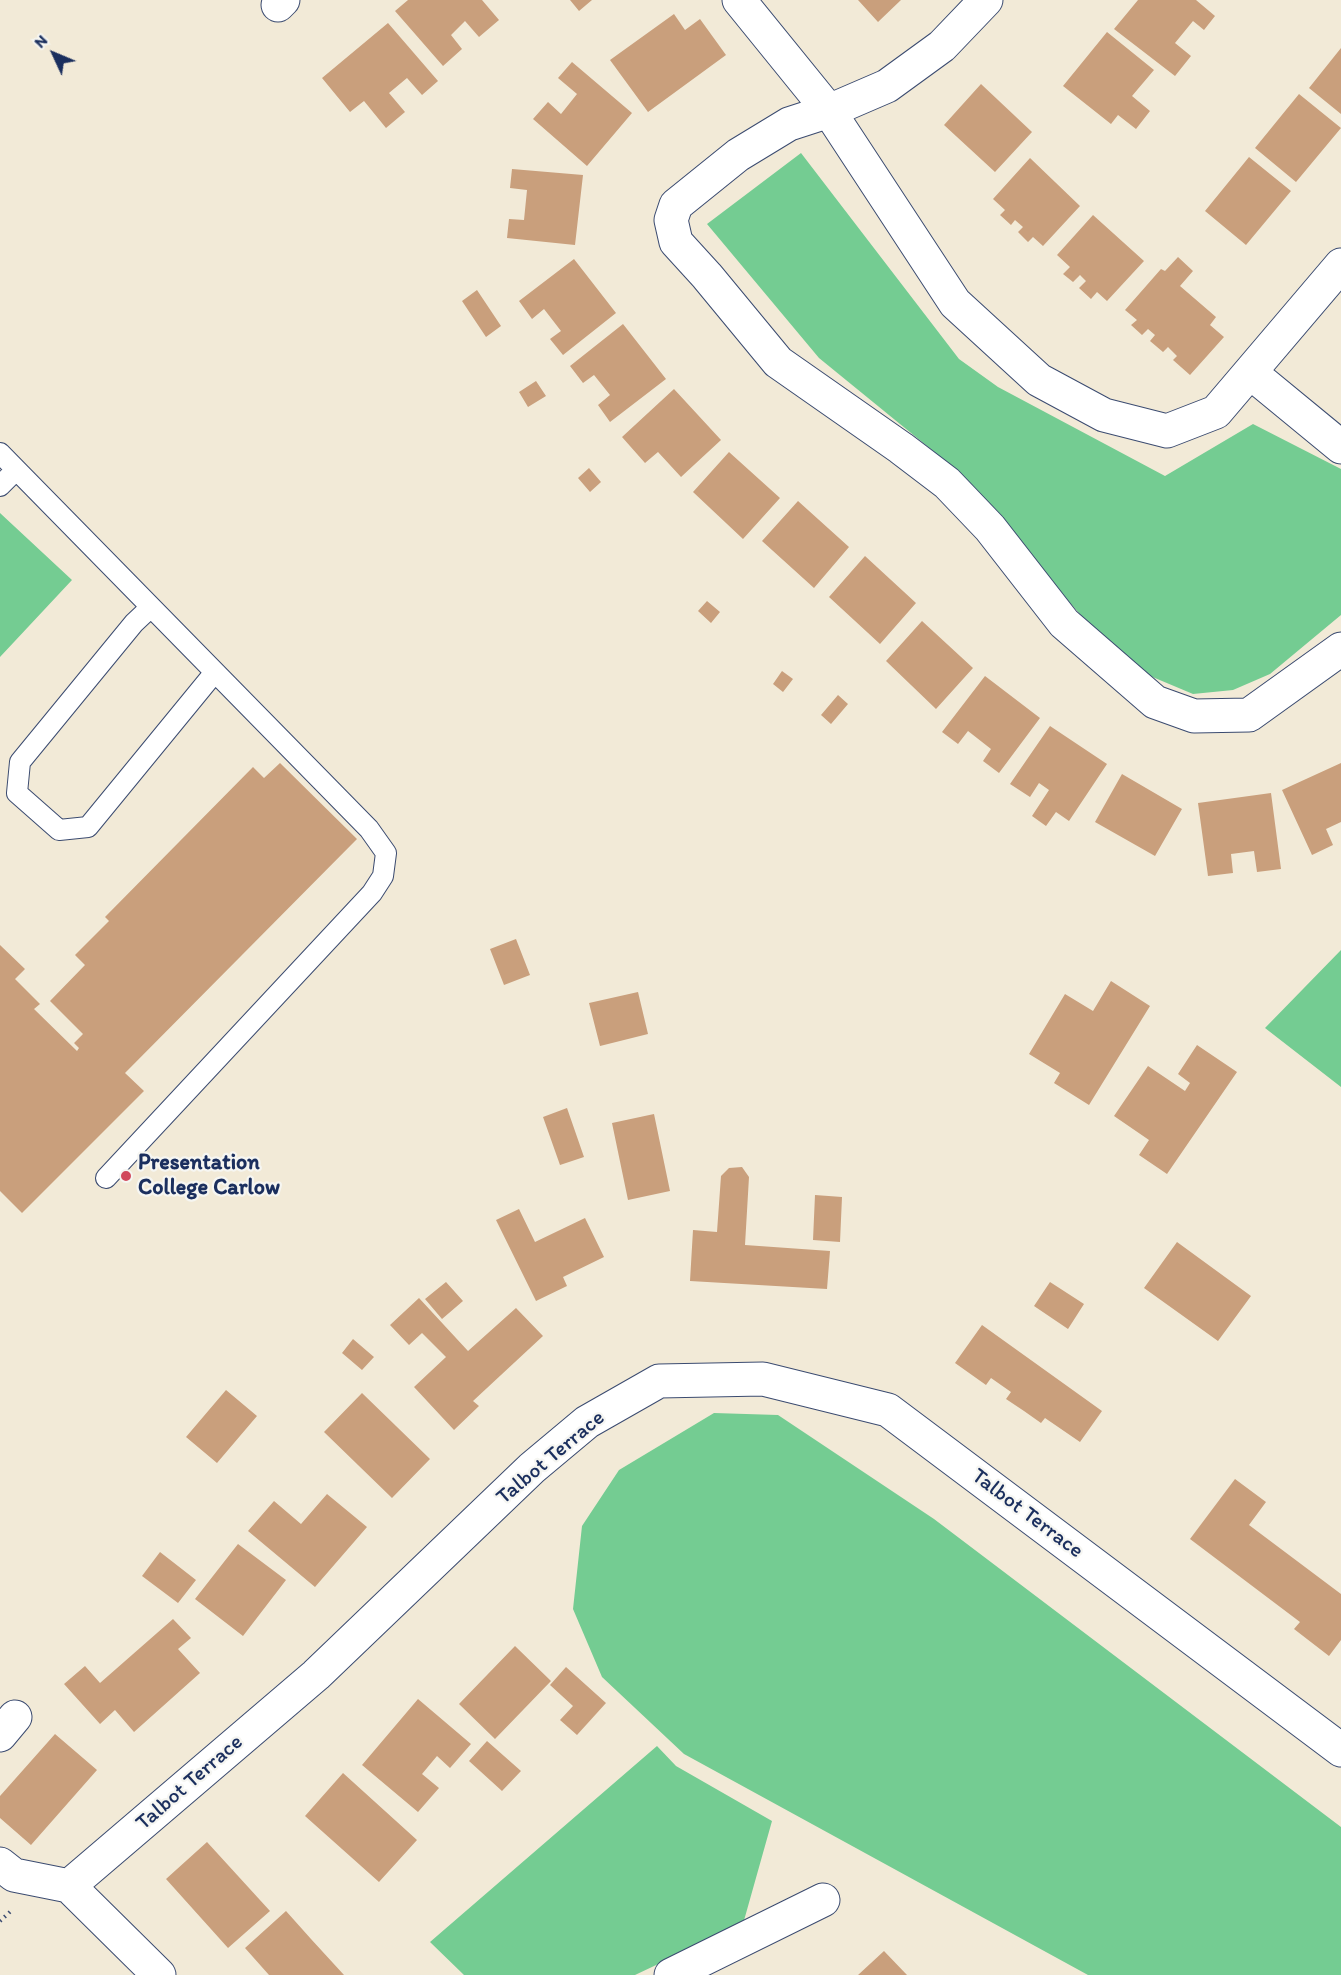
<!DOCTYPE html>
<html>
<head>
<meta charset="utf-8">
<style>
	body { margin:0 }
	#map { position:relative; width:1341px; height:1975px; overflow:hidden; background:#f2ead7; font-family:Itim,sans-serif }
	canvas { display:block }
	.north { position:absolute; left:24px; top:24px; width:60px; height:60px; -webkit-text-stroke:4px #f6f6f2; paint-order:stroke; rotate:314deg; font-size:16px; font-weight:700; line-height:24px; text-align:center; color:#1b2f5e }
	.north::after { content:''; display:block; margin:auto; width:21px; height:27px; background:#1b2f5e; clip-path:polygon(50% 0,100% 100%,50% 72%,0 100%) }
</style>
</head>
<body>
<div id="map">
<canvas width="1341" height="1975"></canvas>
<div class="north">N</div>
</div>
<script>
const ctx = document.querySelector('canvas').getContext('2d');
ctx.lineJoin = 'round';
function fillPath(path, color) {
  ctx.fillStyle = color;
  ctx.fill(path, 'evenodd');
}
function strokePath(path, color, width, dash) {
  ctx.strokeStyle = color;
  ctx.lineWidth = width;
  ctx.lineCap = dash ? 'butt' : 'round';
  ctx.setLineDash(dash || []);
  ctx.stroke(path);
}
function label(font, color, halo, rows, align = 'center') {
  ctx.font = font + ' Itim,sans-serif';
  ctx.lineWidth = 4.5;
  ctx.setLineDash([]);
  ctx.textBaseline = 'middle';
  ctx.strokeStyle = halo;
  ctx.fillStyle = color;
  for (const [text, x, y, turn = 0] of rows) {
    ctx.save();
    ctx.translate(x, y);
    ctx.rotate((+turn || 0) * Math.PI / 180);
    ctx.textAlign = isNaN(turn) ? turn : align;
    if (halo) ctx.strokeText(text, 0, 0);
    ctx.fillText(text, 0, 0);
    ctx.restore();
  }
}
fillPath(new Path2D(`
	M801 153 959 359 998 387 1165 476 1253 424 1341 469V615L1270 674 1233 690 1193 694 1143 673 1087 622 938 455 819 358 707 224Z
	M0 513 72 580 0 657Z
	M1341 950V1087L1265 1028Z
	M714 1413 778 1415 934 1519 1341 1827V1975H1088L684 1754 602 1677 573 1609 582 1526 619 1470Z
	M657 1746 676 1766 772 1821 743 1924 635 1975H464L430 1942Z`), '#74cc92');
fillPath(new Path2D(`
	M408 0H482L499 20 479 37 465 21 451 35 462 49 443 66 395 11Z
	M570 0H592L579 11Z
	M858 0H901L878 22Z
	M1138 0H1196L1215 16 1204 30 1193 21 1175 43 1191 56 1175 76 1114 29Z
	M674 14 685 30 700 19 726 55 648 112 610 60Z
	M388 23 438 81 422 95 407 78 389 93 405 112 386 128 364 101 350 112 322 78Z
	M1107 32 1154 70 1132 96 1150 111 1136 129 1118 115 1111 124 1063 86Z
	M1341 48V114L1309 88Z
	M572 62 632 113 587 166 533 119 548 102 561 114 577 94 558 78Z
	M981 84 1032 132 995 172 944 125Z
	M1299 94 1341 128 1296 182 1255 148Z
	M1249 157 1291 191 1246 245 1205 211Z
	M1030 158 1080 206 1043 246 1033 237 1028 242 1018 232 1023 227 1015 220 1011 225 1000 215 1005 210 993 199Z
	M512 169 583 175 575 245 507 238 509 219 524 220 527 190 510 188Z
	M1093 215 1144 261 1107 301 1097 292 1091 299 1079 288 1086 281 1080 275 1073 282 1063 274 1070 267 1057 255Z
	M1178 257 1193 271 1180 286 1216 317 1210 325 1224 337 1190 375 1173 360 1177 356 1168 347 1163 352 1150 341 1155 335 1148 329 1142 335 1131 325 1137 320 1125 310 1161 269 1165 271Z
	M574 259 616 313 563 355 550 339 561 331 544 309 532 319 519 301Z
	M477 290 501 326 486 337 462 301Z
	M623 324 666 379 610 422 598 405 610 395 594 375 583 383 570 366Z
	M536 381 546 396 528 407 519 392Z
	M674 389 721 440 681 477 658 452 645 463 622 437Z
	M729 452 780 498 743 539 693 492Z
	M589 468 601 482 590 492 578 478Z
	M798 501 849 547 814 588 762 541Z
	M865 556 916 603 880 644 829 597Z
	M707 601 720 612 711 623 698 611Z
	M922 621 973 668 936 709 886 661Z
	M782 671 793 679 783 692 773 684Z
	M985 676 1040 718 999 773 983 761 991 749 968 731 958 744 942 732Z
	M838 695 848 704 831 724 821 715Z
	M1050 726 1107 764 1069 821 1056 812 1046 826 1032 816 1049 790 1039 783 1030 797 1010 784Z
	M280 763 357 839 125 1073 144 1091 22 1213 0 1191V945L25 969 15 979 40 1004 34 1009 77 1051 79 1048 74 1043 83 1034 50 1001 85 965 75 955 109 921 105 917 253 767 264 778Z
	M1341 763V822L1326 829 1333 845 1312 855 1282 790Z
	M1122 774 1182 809 1155 856 1095 822Z
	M1271 793 1281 869 1257 872 1254 851 1231 854 1233 873 1208 876 1198 803Z
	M516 939 530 975 504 985 490 949Z
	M1111 981 1150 1006 1089 1105 1054 1083 1060 1073 1029 1054 1065 994 1093 1011Z
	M638 992 648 1034 600 1046 589 1003Z
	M1197 1045 1237 1072 1167 1174 1139 1155 1149 1140 1114 1116 1148 1066 1185 1091 1190 1083 1178 1074Z
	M567 1108 584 1157 560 1165 543 1117Z
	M654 1114 670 1191 628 1200 612 1123Z
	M742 1167 749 1177 745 1245 830 1251 827 1289 690 1281 693 1230 717 1232 721 1176 729 1168Z
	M815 1195 842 1197 840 1242 813 1240Z
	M519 1209 535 1242 585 1218 604 1257 563 1277 567 1286 536 1301 496 1220Z
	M1177 1242 1251 1296 1218 1341 1144 1288Z
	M446 1282 463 1301 442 1319 425 1299Z
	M1050 1282 1084 1304 1068 1329 1034 1306Z
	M419 1298 468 1351 516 1308 543 1336 473 1401 479 1406 454 1430 414 1387 446 1357 422 1333 409 1345 390 1325Z
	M982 1325 1102 1411 1080 1442 1045 1418 1041 1423 1024 1411 1006 1399 1011 1392 991 1378 986 1385 955 1363Z
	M353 1339 374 1357 362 1370 342 1353Z
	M226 1390 257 1416 217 1463 186 1437Z
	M362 1393 430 1459 392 1498 324 1432Z
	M1235 1479 1266 1502 1249 1525 1341 1594V1640L1329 1656 1294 1629 1300 1622 1190 1539Z
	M327 1494 367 1527 315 1587 248 1531 274 1501 301 1524Z
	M238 1544 286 1580 243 1636 195 1599Z
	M160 1552 196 1580 178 1603 142 1576Z
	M173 1619 191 1638 178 1649 200 1673 134 1732 115 1710 100 1724 64 1684 85 1666 100 1683Z
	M515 1646 551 1681 495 1739 459 1704Z
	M566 1667 606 1703 577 1735 560 1720 573 1706 550 1685Z
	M418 1699 471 1744 450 1768 437 1756 422 1774 439 1788 418 1812 362 1765Z
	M55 1734 97 1770 31 1845 0 1818V1796Z
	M487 1741 521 1771 502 1791 469 1761Z
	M343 1773 417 1840 379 1882 305 1816Z
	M207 1842 270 1911 228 1948 166 1879Z
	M286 1911 311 1939 344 1975H269L245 1948Z
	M884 1951 907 1975H858Z`), '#c99f7c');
const lane = new Path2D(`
	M0 453 369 829 386 853 383 876 372 893 106 1178
	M0 486 16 470
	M151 607 134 623 20 762 17 793 59 830 88 827 215 672`);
const street = new Path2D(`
	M739 0 829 111 955 303 1039 380 1104 415 1167 431 1216 412 1341 265
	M986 0 942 46 887 86 829 111 789 124 738 155 676 205 671 220 676 242 707 276 778 362 901 448 947 483 990 528 1064 623 1155 702 1194 716 1249 715 1341 649
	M278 5 283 0
	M1251 373 1341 447
	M0 1735 15 1717
	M0 1864 14 1875 69 1886 159 1975
	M69 1886 316 1675 532 1468 587 1422 659 1381 763 1379 888 1410 1341 1750
	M671 1975 823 1900`);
strokePath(lane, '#3b4b70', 22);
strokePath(street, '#3b4b70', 35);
strokePath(new Path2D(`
	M0 1921 12 1910`), '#3b4b70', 4, [1.5, 4.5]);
strokePath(lane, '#fff', 20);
strokePath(street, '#fff', 33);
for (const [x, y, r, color] of [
	[126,1176,6,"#d1495b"]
]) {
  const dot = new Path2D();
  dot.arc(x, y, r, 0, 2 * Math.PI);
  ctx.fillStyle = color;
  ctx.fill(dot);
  strokePath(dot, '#f6f6f2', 2);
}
label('bold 22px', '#1b2f5e', '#f6f6f2', [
	["Presentation",138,1163],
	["College Carlow",138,1188]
], 'left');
label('22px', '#1b2f5e', '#f6f6f2', [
	["Talbot Terrace",551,1458,-40],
	["Talbot Terrace",1027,1514,37],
	["Talbot Terrace",190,1783,-41]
]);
</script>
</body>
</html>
